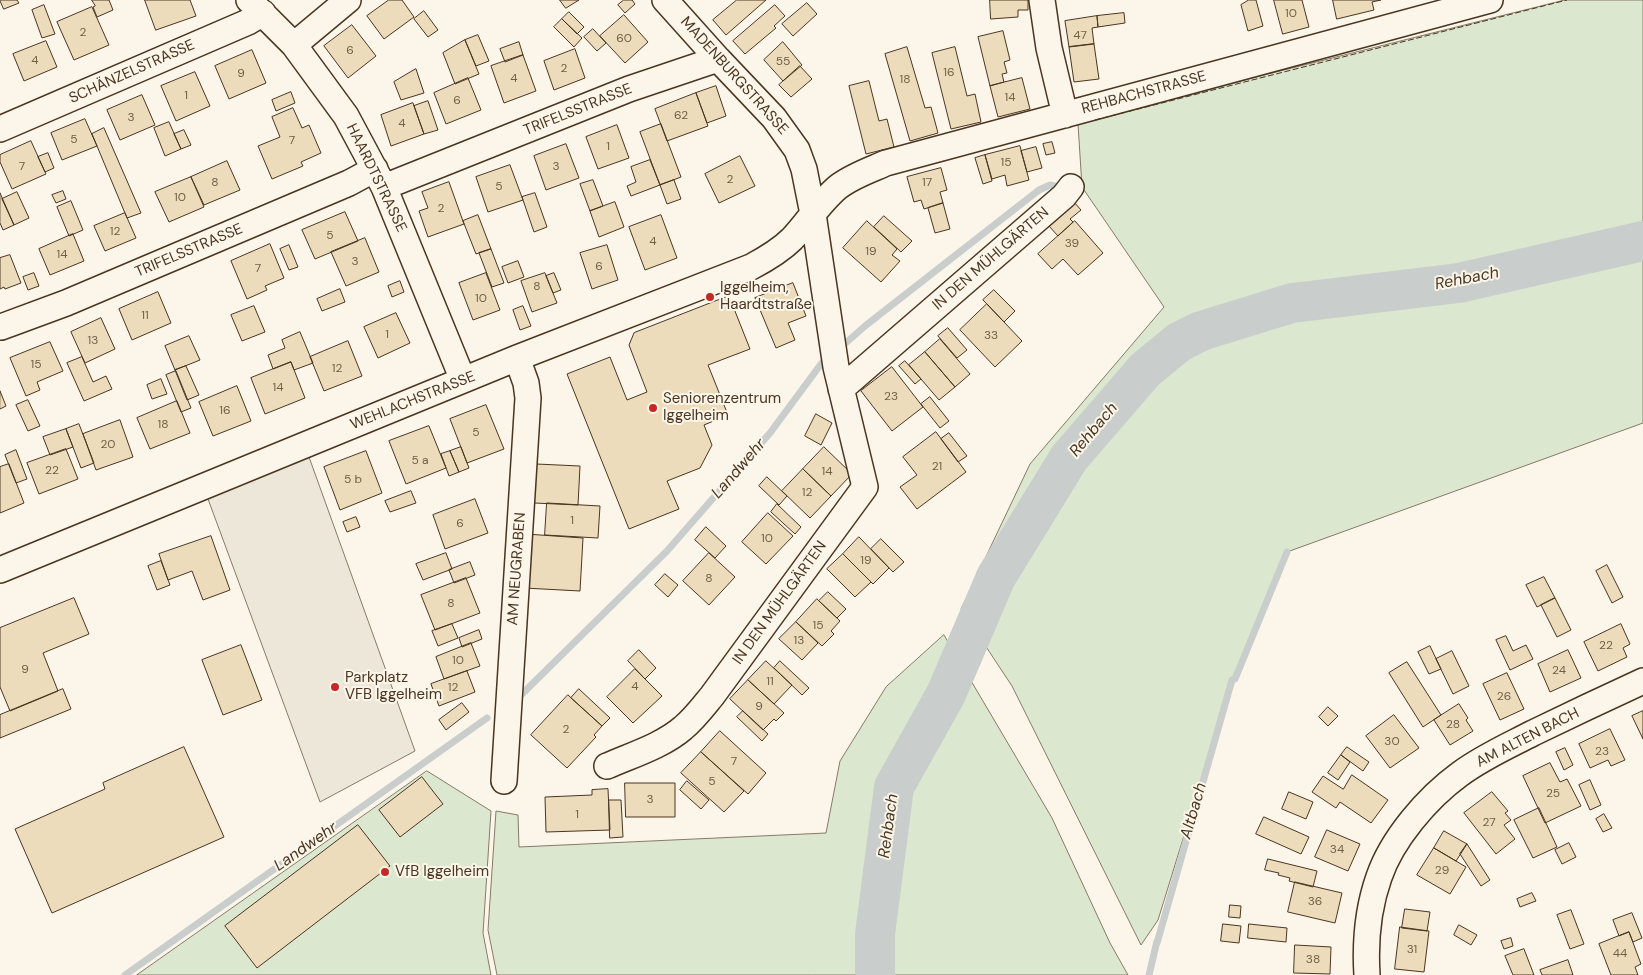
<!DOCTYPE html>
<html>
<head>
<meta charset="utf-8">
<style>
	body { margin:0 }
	canvas { display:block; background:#fbf6e9 }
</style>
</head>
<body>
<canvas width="1643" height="975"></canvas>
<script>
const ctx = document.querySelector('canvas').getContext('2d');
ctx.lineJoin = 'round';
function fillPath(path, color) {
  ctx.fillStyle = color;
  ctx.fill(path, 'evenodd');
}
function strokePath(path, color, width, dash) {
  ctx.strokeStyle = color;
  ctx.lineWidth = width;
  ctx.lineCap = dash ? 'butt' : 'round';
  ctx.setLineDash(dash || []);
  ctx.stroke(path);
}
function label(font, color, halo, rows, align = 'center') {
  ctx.font = font + ' "DM Sans",sans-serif';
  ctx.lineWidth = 4;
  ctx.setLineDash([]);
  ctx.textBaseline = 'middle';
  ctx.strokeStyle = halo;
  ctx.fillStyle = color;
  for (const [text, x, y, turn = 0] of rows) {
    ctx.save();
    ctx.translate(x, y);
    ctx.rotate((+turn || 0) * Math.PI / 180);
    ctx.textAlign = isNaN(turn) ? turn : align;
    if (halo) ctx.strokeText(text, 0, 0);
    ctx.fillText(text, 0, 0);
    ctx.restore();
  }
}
const green = new Path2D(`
	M1565 0H1643V423L1287 552 1232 680 1158 920 1141 945 1012 686 961 609 1030 464 1164 307 1082 187 1078 124 1256 77Z
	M944 635 1052 818 1110 943 1128 975H497L488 930 496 811 518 815 519 847 826 833 840 761 886 687Z
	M427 771 491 811 483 933 491 975H137Z`);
fillPath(green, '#dce7d0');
strokePath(green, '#887966', 1);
const parking = new Path2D(`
	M309 457 415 751 320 802 208 499Z`);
fillPath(parking, '#ede7d9');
strokePath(parking, '#887966', 1);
strokePath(new Path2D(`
	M839 349 865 326 1039 190 1050 185 1060 187
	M1235 679 1287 552
	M520 696 667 551 770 433 821 364 829 357
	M1157 943 1232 680
	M125 975 487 718
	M1149 975 1157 941`), '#c9cecd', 7);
strokePath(new Path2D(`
	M875 975V934L894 787 946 694 996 577 1069 458 1145 370 1179 342 1201 331 1292 303 1459 283 1643 241`), '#c9cecd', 40);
const building = new Path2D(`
	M0 0H17L19 3 4 9Z
	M92 0H109L113 10 97 17 93 7 95 6Z
	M145 0H190L196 16 156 30Z
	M389 0H402L414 17 384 39 367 16Z
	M560 0H579L566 8Z
	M624 0H632L635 4 625 13 618 5Z
	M737 0H766L726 35 713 20Z
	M990 0H1028V10H1018V17L991 19Z
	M1249 0H1256L1263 26 1248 31 1241 5Z
	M1274 0H1302L1309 27 1283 34Z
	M1333 0H1381L1372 2 1374 10 1337 19Z
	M807 3 817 14 793 36 782 24Z
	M44 5 55 34 42 38 32 10Z
	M775 5 785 16 774 26 776 28 745 54 733 41Z
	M92 7 109 45 74 60 57 22Z
	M424 11 438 30 428 37 414 19Z
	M569 12 584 27 577 34 562 19Z
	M1124 13 1125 23 1098 27 1097 16Z
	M624 15 648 42 625 63 600 36Z
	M1097 16 1098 27 1092 28 1094 44 1069 47 1065 21Z
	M562 19 582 38 574 47 554 27Z
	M352 25 376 56 348 78 324 46Z
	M593 29 606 43 597 51 584 37Z
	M1003 31 1010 60 1004 62 1007 73 1002 74 1004 82 990 86 978 37Z
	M478 35 489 61 476 66 465 40Z
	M465 40 479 74 455 84 443 53Z
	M46 41 57 67 24 81 13 54Z
	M519 42 523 55 505 62 500 49Z
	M783 42 802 65 783 81 764 60Z
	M1094 44 1099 79 1074 82 1069 47Z
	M907 47 925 108 931 107 938 133 910 141 885 54Z
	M955 47 967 96 975 94 981 122 951 129 932 53Z
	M575 49 585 78 554 90 544 61Z
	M252 50 266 83 229 99 215 66Z
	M523 55 536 91 504 103 491 66Z
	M800 66 812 79 791 97 779 85Z
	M416 69 424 93 401 100 394 82Z
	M195 72 210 106 176 121 161 86Z
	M468 78 481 110 446 124 434 93Z
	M1022 78 1030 109 998 117 990 86Z
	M869 81 879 121 887 119 894 147 866 154 849 86Z
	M716 86 726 116 707 123 696 93Z
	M291 92 295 103 276 111 272 100Z
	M696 93 708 126 667 141 655 109Z
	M142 95 155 125 120 140 107 110Z
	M428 101 438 130 424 134 414 106Z
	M413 103 424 134 391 146 381 115Z
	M293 108 302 128 309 125 321 153 301 162 303 166 272 179 258 146 280 137 272 117Z
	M85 119 97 146 62 160 51 133Z
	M169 122 181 149 165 156 154 128Z
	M661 124 681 177 660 185 640 132Z
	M617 125 629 158 598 169 586 137Z
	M104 128 141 213 127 218 92 134Z
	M184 130 191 145 181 149 174 134Z
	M31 141 46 174 12 189 0 162V155Z
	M1052 142 1055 153 1046 155 1043 144Z
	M566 144 579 178 546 190 534 156Z
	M1020 146 1029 180 1007 186 1005 175 992 179 985 155Z
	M1036 147 1042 168 1027 172 1021 151Z
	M48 153 54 168 45 172 38 157Z
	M985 155 992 181 983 184 975 158Z
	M740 156 755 186 719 203 705 174Z
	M650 160 660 185 631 196 627 186 636 182 631 167Z
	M227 161 240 190 204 205 191 177Z
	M510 165 523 200 488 212 476 177Z
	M941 168 947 190 940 192 943 203 924 209 921 200 914 202 907 177Z
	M191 177 204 207 169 222 155 192Z
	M593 180 603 206 590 211 580 184Z
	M674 180 681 199 667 204 660 185Z
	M449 182 464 224 428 237 419 211 428 208 422 192Z
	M63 191 66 199 56 203 52 195Z
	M17 192 29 218 14 225 2 199Z
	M0 193 14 225 3 230 0 223Z
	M535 193 547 227 534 232 522 197Z
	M71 201 83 230 69 236 57 207Z
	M615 202 624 227 599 237 590 211Z
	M1074 202 1081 210 1070 219 1073 222 1058 236 1048 225Z
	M943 203 950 229 935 233 928 208Z
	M345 212 358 241 315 259 302 230Z
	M125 213 136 238 105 251 94 226Z
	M478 215 491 249 476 254 463 221Z
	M661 215 677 258 645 270 629 227Z
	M884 216 912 241 901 252 874 227Z
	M867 221 897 249 892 255 900 261 881 282 843 248Z
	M1075 221 1103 253 1078 275 1063 259 1052 269 1038 254Z
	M73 234 84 261 50 275 39 249Z
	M365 238 379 272 346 286 331 252Z
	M270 244 284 278 265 286 267 290 247 299 231 261Z
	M289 245 298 267 289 270 280 249Z
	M607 245 618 280 592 289 580 253Z
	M491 249 504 283 492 287 479 253Z
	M10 255 21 283 5 289 4 287 0 289V258Z
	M518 261 524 277 508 283 502 267Z
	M34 273 39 286 28 290 23 277Z
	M486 273 500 310 473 320 459 283Z
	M545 273 557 303 532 312 521 281Z
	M554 273 561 290 553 293 546 276Z
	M400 281 404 292 392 297 388 286Z
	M793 283 806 316 788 323 795 340 776 348 755 298Z
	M340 289 345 302 322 311 317 299Z
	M994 290 1015 311 1004 322 983 300Z
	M158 292 171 323 132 340 119 309Z
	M729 296 750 349 708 365 728 415 704 425 712 445 700 468 667 481 679 509 629 529 567 374 610 357 627 400 647 392 629 345 634 333Z
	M987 304 1022 341 995 367 960 330Z
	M254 306 265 332 242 341 231 315Z
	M523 306 531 326 520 330 513 310Z
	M396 313 410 343 378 358 364 327Z
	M101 318 115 349 85 363 71 332Z
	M948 328 967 350 957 358 938 336Z
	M300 332 313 363 294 370 291 362 273 369 268 355 285 348 282 340Z
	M189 336 200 360 175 370 165 346Z
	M940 339 970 374 955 387 925 352Z
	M348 341 362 376 324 391 310 357Z
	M50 342 63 371 37 382 40 390 26 396 10 358Z
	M925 352 955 387 939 400 909 365Z
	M82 357 93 382 106 376 112 389 84 401 67 363Z
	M905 361 921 379 915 384 899 366Z
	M291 362 305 398 265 414 251 378Z
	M186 366 199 395 187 400 175 370Z
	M892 367 923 407 892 431 861 391Z
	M176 371 191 408 181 412 166 375Z
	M161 379 167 394 152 399 147 385Z
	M237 386 251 421 213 436 199 402Z
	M0 391 6 406 0 409Z
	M930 397 949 421 940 428 921 404Z
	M28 400 40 426 28 431 16 405Z
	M177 401 190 433 150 449 137 418Z
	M486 405 504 449 467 463 450 419Z
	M816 414 832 423 821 445 805 436Z
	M120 420 133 457 96 470 83 434Z
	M79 424 94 463 81 468 66 429Z
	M429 426 446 468 406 484 389 441Z
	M66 429 73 447 50 455 43 437Z
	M936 432 966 472 917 509 900 487 917 475 903 457Z
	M949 433 967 456 958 462 941 439Z
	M461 447 469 468 459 472 450 451Z
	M824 447 852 474 831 496 803 469Z
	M66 449 78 479 39 494 27 463Z
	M16 450 27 479 16 483 5 455Z
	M366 451 382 493 340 510 324 467Z
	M450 451 459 472 449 476 441 454Z
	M9 464 24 503 0 513V467Z
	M536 464 580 466 578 505 534 503Z
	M803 469 831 496 810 518 782 491Z
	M767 477 787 496 779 505 759 486Z
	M411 491 416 503 390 512 385 501Z
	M475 499 488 533 445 549 433 515Z
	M547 503 600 506 598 538 545 535Z
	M777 504 801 527 795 534 771 512Z
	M768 513 793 536 766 564 742 542Z
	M356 517 360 527 347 532 343 522Z
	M706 527 726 546 715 558 695 540Z
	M526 534 583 538 580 591 524 588Z
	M211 536 230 590 203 600 192 571 168 580 159 554Z
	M859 537 889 568 873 584 843 554Z
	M881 539 904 562 893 572 871 549Z
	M446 553 452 569 423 580 416 564Z
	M709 553 735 577 709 605 683 581Z
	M843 554 871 582 855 597 827 569Z
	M161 561 170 585 157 590 148 566Z
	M470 562 475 575 454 583 449 570Z
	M1607 565 1623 597 1612 603 1596 571Z
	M665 574 678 585 668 597 655 585Z
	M1544 577 1555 598 1537 607 1526 585Z
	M466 578 480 613 435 630 421 595Z
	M828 592 846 609 837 618 819 601Z
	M74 598 89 634 43 653 58 691 10 711 0 687V628Z
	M1555 598 1571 630 1557 637 1541 605Z
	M817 599 840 621 831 631 834 634 822 646 796 622Z
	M796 622 818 643 802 660 779 639Z
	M452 624 458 638 438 646 432 631Z
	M1621 624 1630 644 1623 648 1627 657 1598 671 1584 642Z
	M479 630 482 639 462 647 459 638Z
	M1506 636 1513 651 1526 645 1533 659 1510 670 1496 640Z
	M471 643 480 666 444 679 436 657Z
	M241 645 262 700 223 715 202 660Z
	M1430 646 1441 669 1429 674 1418 652Z
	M639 650 656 668 645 679 628 661Z
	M1568 650 1581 678 1550 692 1538 664Z
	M1452 651 1469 686 1453 694 1436 659Z
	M766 661 792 685 774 704 748 680Z
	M780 661 809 688 802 695 774 668Z
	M1407 662 1441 715 1423 727 1389 673Z
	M635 669 662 696 633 723 607 697Z
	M467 671 475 692 439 706 431 684Z
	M1507 673 1524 709 1500 720 1483 684Z
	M748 680 784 713 776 721 774 719 763 730 730 699Z
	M63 689 71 709 0 738V715Z
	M579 689 610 718 602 726 571 698Z
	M568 695 602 726 594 735 596 737 567 768 531 735Z
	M462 703 469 712 446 730 439 720Z
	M1459 704 1468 718 1466 720 1473 731 1450 745 1434 720Z
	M1328 707 1338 716 1328 726 1319 717Z
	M743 711 768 734 762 741 737 717Z
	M1643 711V739L1632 716Z
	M1394 715 1419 748 1390 768 1366 736Z
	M1610 729 1625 760 1611 766 1608 760 1590 768 1579 744Z
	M720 731 766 773 748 794 701 752Z
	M184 747 224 837 52 913 15 829 105 789 103 783Z
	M1347 747 1369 762 1363 771 1341 755Z
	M1565 748 1573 765 1564 770 1556 752Z
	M701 752 744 791 724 812 681 773Z
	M1341 755 1350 762 1338 780 1328 773Z
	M1550 763 1560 782 1567 779 1581 806 1545 823 1523 776Z
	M1352 775 1388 800 1371 823 1340 802 1336 808 1312 792 1323 776 1343 789Z
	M422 777 443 804 400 837 379 810Z
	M1590 780 1601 805 1590 810 1579 785Z
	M687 781 709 800 701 809 680 790Z
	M625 783H675V817H626Z
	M608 789 610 830 546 832 545 797 592 795V790Z
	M1289 792 1313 802 1306 819 1282 809Z
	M1492 792 1508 811 1505 813 1511 820 1504 825 1515 839 1496 854 1464 813Z
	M609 800H621L623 837 610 838Z
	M1539 808 1557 847 1533 858 1514 820Z
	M1604 814 1612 828 1603 832 1596 819Z
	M1264 817 1309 837 1301 854 1256 834Z
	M358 825 390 866 257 968 225 926Z
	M1327 830 1360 844 1348 871 1315 857Z
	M1444 831 1467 844 1456 861 1434 848Z
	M1569 843 1576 857 1562 864 1555 850Z
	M1467 844 1490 880 1481 886 1460 854Z
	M1434 848 1466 867 1450 894 1417 875Z
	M1268 859 1317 871 1313 887 1289 881 1290 878 1278 875 1279 873 1265 870Z
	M1295 882 1342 893 1335 923 1288 912Z
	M1532 893 1536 901 1520 907 1517 899Z
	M1230 905 1241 906 1240 918 1229 917Z
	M1405 909 1430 912 1427 931 1402 928Z
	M1571 910 1584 944 1570 949 1557 915Z
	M1632 913 1642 938 1633 942 1629 932 1619 936 1613 920Z
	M1223 924 1241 926 1239 943 1221 941Z
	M1249 924 1287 928 1286 942 1248 938Z
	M1459 925 1477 935 1471 945 1454 935Z
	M1400 927 1429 931 1424 972 1395 969Z
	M1629 932 1641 964 1635 967 1638 975H1611L1599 944Z
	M1511 938 1513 946 1504 949 1501 941Z
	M1295 945 1331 947 1330 974 1294 973Z
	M1524 949 1534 975H1513L1505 956Z
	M1568 960 1573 975H1542L1540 970Z`);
fillPath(building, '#ecdcbc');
strokePath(building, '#4a3520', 1);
const minor = new Path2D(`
	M249 0 294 45 346 116 384 187 463 380
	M1042 0 1049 48 1065 115
	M294 45 348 0
	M0 129 248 22 263 13
	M384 187 629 89 718 59
	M1 327 66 303 349 183 375 169
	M841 389 1064 196 1071 187
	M0 570 517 358 751 267C766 259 780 251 792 239 808 222 820 202 838 187 852 176 870 170 886 163L1490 0
	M607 766C632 755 662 746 683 728 694 719 703 707 712 696L865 487 836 367 813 214 804 169 797 150 774 118 718 59 665 0
	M504 781 528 398 526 383 517 358
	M1367 975C1365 943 1368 908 1379 877 1392 839 1427 798 1460 774 1483 757 1508 746 1533 733 1570 715 1606 698 1643 681`);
strokePath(minor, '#4a3520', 28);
strokePath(minor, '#fbf6e9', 25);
strokePath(new Path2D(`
	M1095 120 1567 0`), '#4a3520', 1, [6, 2.5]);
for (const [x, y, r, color] of [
	[710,297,5,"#c62828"],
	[653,408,5,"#c62828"],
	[335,687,5,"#c62828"],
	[385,872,5,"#c62828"]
]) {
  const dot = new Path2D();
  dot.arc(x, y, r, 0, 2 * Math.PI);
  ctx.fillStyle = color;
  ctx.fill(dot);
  strokePath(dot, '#fbf6e9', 2);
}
label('12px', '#725f47', null, [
	["10",1291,14],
	["2",83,33],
	["47",1080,36],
	["60",624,39],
	["6",350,51],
	["4",35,61],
	["55",783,62],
	["2",564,69],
	["16",949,73],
	["9",241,74],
	["4",514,79],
	["18",905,80],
	["1",186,96],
	["14",1010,98],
	["6",457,101],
	["62",681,116],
	["3",131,118],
	["4",402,124],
	["5",74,140],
	["7",292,141],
	["1",608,147],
	["15",1006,163],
	["7",22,167],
	["3",556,167],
	["2",730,180],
	["8",215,183],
	["17",927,183],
	["5",499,187],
	["10",180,198],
	["2",441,209],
	["12",115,232],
	["5",330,236],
	["4",653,242],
	["39",1072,244],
	["19",871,252],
	["14",62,255],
	["3",355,262],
	["6",599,267],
	["7",258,269],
	["8",537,287],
	["10",481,299],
	["11",145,316],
	["1",387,335],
	["33",991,336],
	["13",93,341],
	["15",36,365],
	["12",337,369],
	["14",278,388],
	["23",891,397],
	["16",225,411],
	["18",163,425],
	["5",476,433],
	["20",108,445],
	["5 a",420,461],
	["21",937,467],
	["22",52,471],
	["14",827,472],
	["5 b",353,480],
	["12",807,493],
	["1",572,521],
	["6",460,524],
	["10",767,539],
	["19",866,561],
	["8",709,579],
	["8",451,604],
	["15",818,626],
	["13",799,641],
	["22",1606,646],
	["10",458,661],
	["9",25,670],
	["24",1559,671],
	["11",770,682],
	["4",635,687],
	["12",453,688],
	["26",1504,697],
	["9",759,707],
	["28",1453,725],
	["2",566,730],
	["30",1392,742],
	["23",1602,752],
	["7",734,762],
	["5",712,782],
	["25",1553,794],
	["3",650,800],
	["1",577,815],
	["27",1489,823],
	["34",1337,850],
	["29",1442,871],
	["36",1315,902],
	["31",1412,950],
	["44",1620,954],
	["38",1313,960]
]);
label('15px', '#4a3520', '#fbf6e9', [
	["SCHÄNZELSTRASSE",132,72,-24],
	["MADENBURGSTRASSE",734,76,48],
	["REHBACHSTRASSE",1144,93,-15],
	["TRIFELSSTRASSE",578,110,-22],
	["HAARDTSTRASSE",376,178,64],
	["TRIFELSSTRASSE",189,251,-23],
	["IN DEN MÜHLGÄRTEN",991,259,-41],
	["WEHLACHSTRASSE",413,401,-22],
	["AM NEUGRABEN",517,569,-86],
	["IN DEN MÜHLGÄRTEN",780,603,-54],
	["AM ALTEN BACH",1528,738,-27]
]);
label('15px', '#4a3520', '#fbf6e9', [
	["Iggelheim,",720,288],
	["Haardtstraße",720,305],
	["Seniorenzentrum",663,399],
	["Iggelheim",663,416],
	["Parkplatz",345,678],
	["VFB Iggelheim",345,695],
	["VfB Iggelheim",395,872]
], 'left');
label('italic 16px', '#4a3520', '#fbf6e9', [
	["Rehbach",1467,279,-11],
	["Rehbach",1094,430,-50],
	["Landwehr",739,469,-49],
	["Altbach",1194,811,-74],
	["Rehbach",889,826,-82],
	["Landwehr",306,847,-35]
]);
</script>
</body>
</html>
